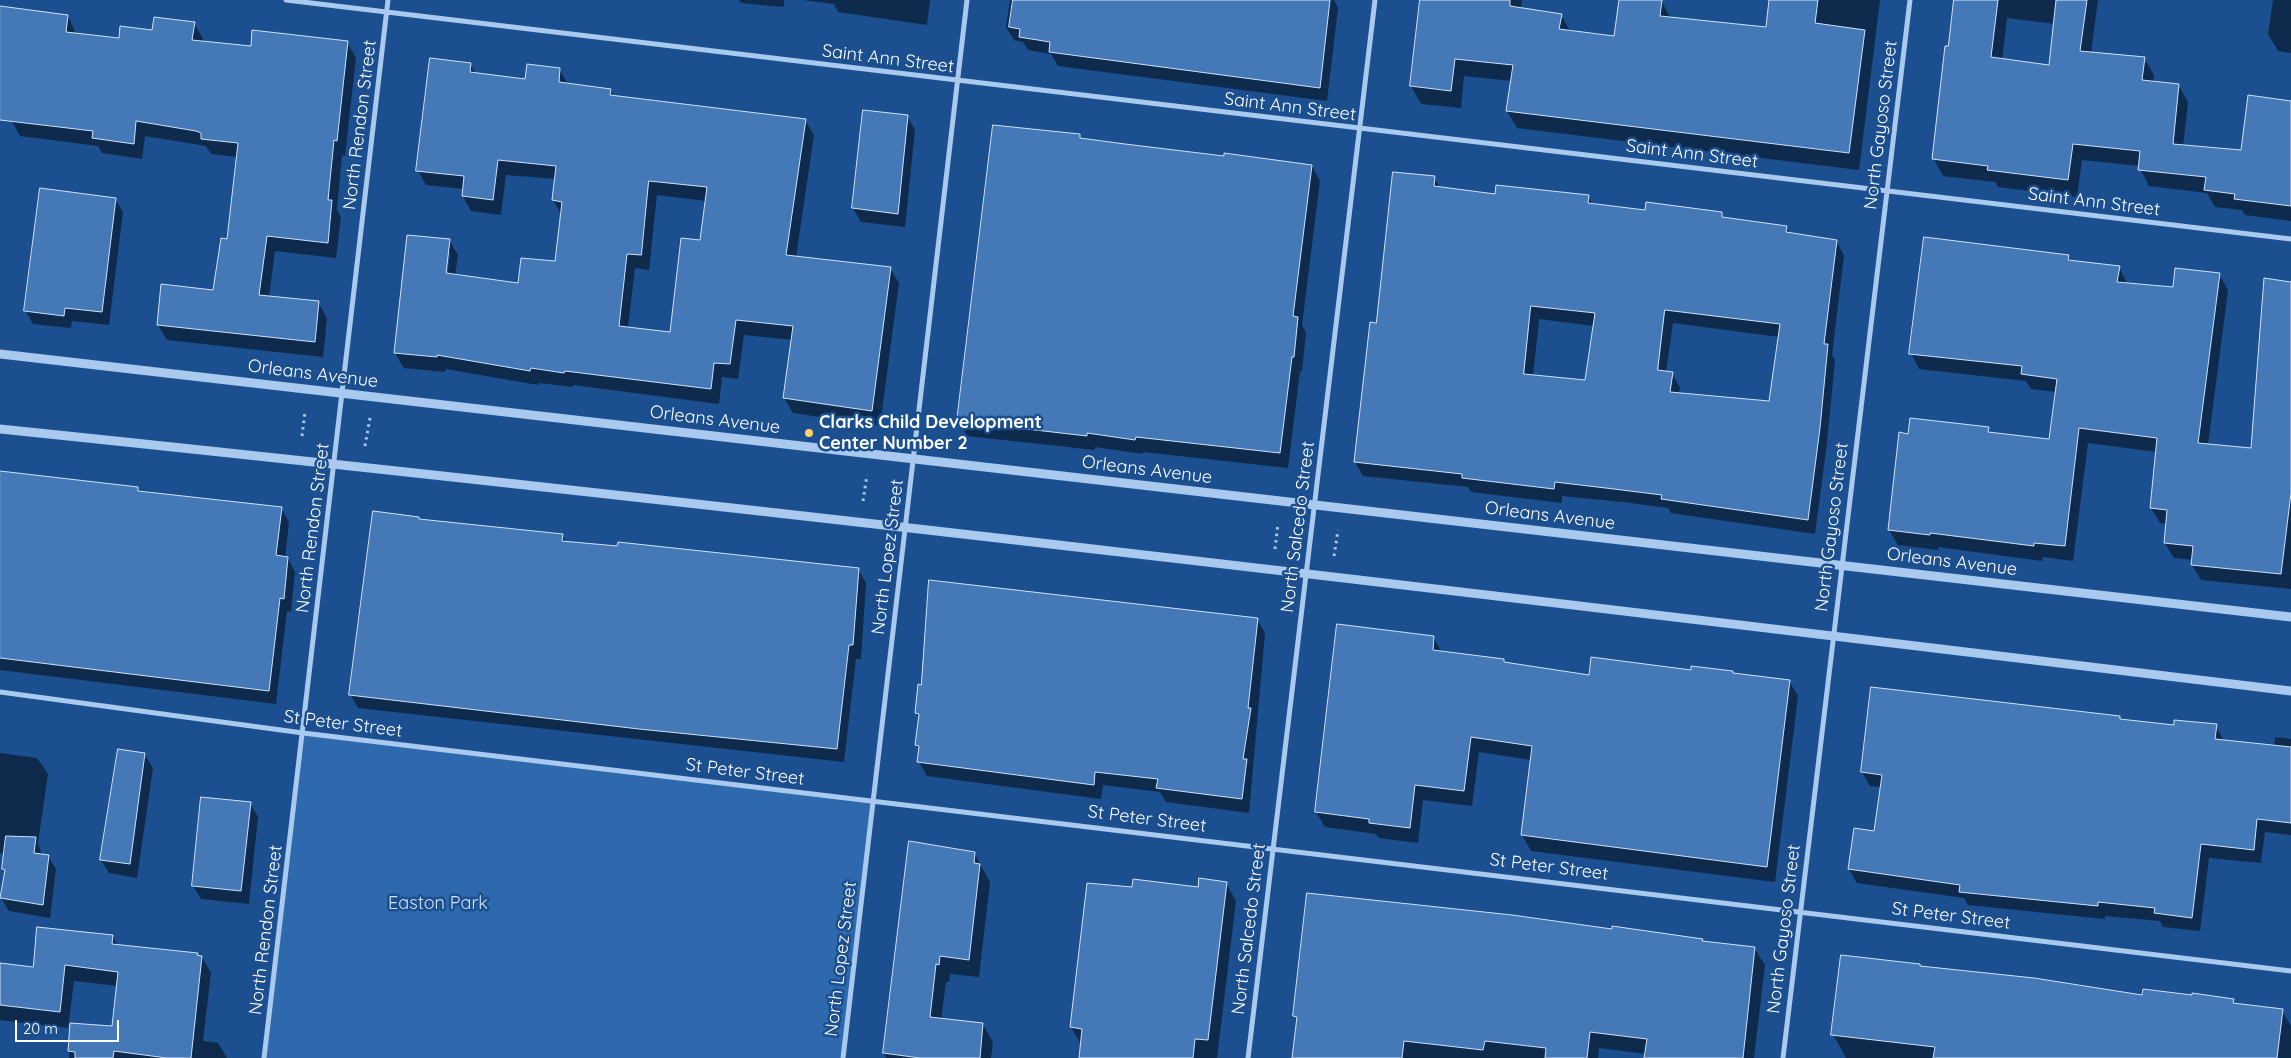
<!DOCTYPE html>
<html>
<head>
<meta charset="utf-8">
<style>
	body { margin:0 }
	#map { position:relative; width:2291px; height:1058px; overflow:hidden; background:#1b4f8f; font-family:Quicksand,sans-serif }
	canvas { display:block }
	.scale { position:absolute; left:15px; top:1020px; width:104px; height:22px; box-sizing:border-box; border:2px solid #fff; border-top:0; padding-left:6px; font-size:15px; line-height:18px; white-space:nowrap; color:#fff; -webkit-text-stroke:4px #1b4f8f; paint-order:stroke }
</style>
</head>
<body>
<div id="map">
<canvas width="2291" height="1058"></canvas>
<div class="scale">20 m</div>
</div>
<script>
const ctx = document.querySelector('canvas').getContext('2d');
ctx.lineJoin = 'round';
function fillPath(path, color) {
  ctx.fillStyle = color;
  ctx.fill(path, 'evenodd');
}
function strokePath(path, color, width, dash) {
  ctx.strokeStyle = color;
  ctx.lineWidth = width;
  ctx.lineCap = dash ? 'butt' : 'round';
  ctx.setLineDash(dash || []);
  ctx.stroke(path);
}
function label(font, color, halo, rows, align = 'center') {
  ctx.font = font + ' Quicksand,sans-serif';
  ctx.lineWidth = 5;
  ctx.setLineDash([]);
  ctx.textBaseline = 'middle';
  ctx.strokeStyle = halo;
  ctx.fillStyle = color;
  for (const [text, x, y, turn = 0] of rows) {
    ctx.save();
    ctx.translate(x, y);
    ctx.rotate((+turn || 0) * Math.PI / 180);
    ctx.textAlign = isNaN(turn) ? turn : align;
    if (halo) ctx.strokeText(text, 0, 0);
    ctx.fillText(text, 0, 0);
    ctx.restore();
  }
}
fillPath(new Path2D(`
	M303 733 873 801 843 1058H264Z`), '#2e69ad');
fillPath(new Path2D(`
	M739 0H784V7L741 3Z
	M803 0H930L927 25 838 12 834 4Z
	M1010 0H1334L1338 8 1327 101 1058 66 1051 54 1028 50 1023 42 1014 40 1006 27Z
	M1421 0H1522L1521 9 1561 15 1570 31 1615 37 1620 0 1662 2 1671 19 1767 28 1771 0H1880L1859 170 1517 128 1507 111 1512 81 1464 76 1461 108 1421 104 1411 86Z
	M1954 0H2098L2091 53 2144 58 2154 75 2153 82 2178 85 2188 102 2183 146 2242 151 2291 102V221L2245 215 2242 210 2215 207 2207 193 2149 186 2139 166 2082 160 2077 197 1998 187 1995 182 1943 176 1934 159ZM2007 18 2055 24 2050 66 2002 60Z
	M2273 0H2291V53L2278 51 2268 34Z
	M0 6 68 16 76 34 120 39 194 23 203 39 202 43 252 48 347 42 356 58 345 156 342 155 337 210 341 217 336 258 275 251 269 297 318 302 327 318 323 357 167 340 158 325 214 291 228 240 237 157 211 154 206 146 145 136 142 159 102 153 98 146 20 136 11 120 0 119Z
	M470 64 476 74 526 81 559 69 568 84 610 90 614 96 805 120 814 135 796 257 890 268 899 283 880 426 793 413 784 398 793 340 744 335 738 379 722 377 719 404 573 385V387L539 383 538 385 446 369 445 372 404 368 395 353 449 240 458 255 455 276 519 285 556 263 561 214 553 200 556 179 506 175 501 215 471 211 463 196 464 189 426 185 418 170ZM657 195 706 201 701 241 671 334 628 328 635 268 649 270ZM447 253H450L447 280 444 279Z
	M907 116 915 130 905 227 861 222 853 208Z
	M1079 135 1082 139 1312 166 1320 181 1302 325 1306 333 1302 371H1300L1288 468 1143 452V454L1095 447V450L967 436 958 421Z
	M1434 178 1440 188 1496 195 1588 197 1593 205 1646 211 1722 214 1724 218 1786 227 1790 234 1836 241 1844 255 1832 355 1835 360 1827 443 1815 534 1671 513 1668 508 1623 502 1562 496V503L1471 492 1468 487 1363 476 1355 462 1377 324ZM1539 319 1594 326 1586 382 1533 377ZM1673 323 1779 337 1770 403 1679 394 1680 388 1672 373 1666 372Z
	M115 199 123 212 109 325 72 321 71 328 33 324 25 310Z
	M2068 256 2072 262 2119 267 2127 284 2174 288 2219 274 2228 290 2208 445 2253 450 2291 283V589L2201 580 2192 565 2193 560 2174 558 2165 543 2167 524 2160 523 2151 508 2157 452 2088 443 2073 561 2043 557 2042 561 1938 547V550L1898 545 1889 530 1900 434 1909 435 1988 429 1991 434 2050 440 2057 392 2031 389 2026 381 1919 369 1911 353Z
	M0 472 137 488 140 492 281 508 289 522 285 558H288L295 572 291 612 287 611 276 704 0 670Z
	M420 520 562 535 567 543 858 569 866 583 861 659H856L844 762 358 708 350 694Z
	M1257 619 1265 633 1249 813 1166 802 1160 792 1103 785 1101 799 927 776 919 762 920 752 916 745 919 719 916 713Z
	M1433 637 1441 651 1504 660 1506 664 1590 676 1692 672 1789 681 1798 696 1775 882 1531 851 1522 835 1531 760 1479 752 1472 806 1423 800 1418 843 1379 838 1376 834 1325 827 1316 812Z
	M2119 717 2121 720 2175 726H2216L2224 741 2274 747 2275 737 2291 739V835L2265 832 2261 863 2209 858 2200 931 2163 927 2160 921 2105 916V919L1968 905 1964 898 1857 883 1849 869 1875 832 1881 787 1870 786 1862 772Z
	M0 753 37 758 48 774 38 843 42 855 48 856 56 869 50 918 9 911 1 898 5 873 3 869 5 854 0 853Z
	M145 755 153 768 137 878 109 873 101 860Z
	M250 803 258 817 249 904 201 899 193 886Z
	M974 853 990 882 979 977 950 974 949 982H946L941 1020 983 1025 993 1042 991 1058H886L884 1053Z
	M1226 883 1236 901 1217 1058H1080L1081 1044 1071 1027 1133 889 1199 888Z
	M112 936 118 946 197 954 202 957 211 973 203 1041 218 1043 227 1058H69L71 1024 113 1027 118 986 74 981 68 1028 0 1020V964L34 968Z
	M1702 940 1703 942 1754 948 1765 965 1754 1058H1646V1054L1599 1048 1598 1058H1294L1298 1021 1295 1016Z
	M1921 968 2143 996 2233 1000 2236 1005 2282 1011 2291 1026V1058H1846L1833 1034Z`), '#0007');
const building = new Path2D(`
	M1013 0H1330L1320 88 1049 52 1050 42 1019 37 1020 29 1009 27Z
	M1420 0H1510V6L1562 14 1559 29 1614 36 1619 0H1662L1660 16 1766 27 1769 0H1818L1815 23 1865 30 1849 153 1506 111 1513 65 1455 59 1451 91 1410 86Z
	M1954 0H1998L1991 57 2049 65 2056 0H2087L2080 51 2145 57 2142 80 2179 84 2173 144 2241 150 2248 95 2291 101V206L2234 199 2235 194 2204 190 2206 177 2138 170 2140 151 2073 144 2068 180 1987 170 1988 166 1932 159 1945 46H1948Z
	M0 6 68 15 66 32 119 38 120 26 152 30 154 17 195 22 192 40 251 46 252 30 348 41 337 141 334 140 328 200H332L328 243 267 236 259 295 319 301 315 342 157 325 161 284 213 290 221 238 227 239 238 143 201 139V133L196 131 136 121 134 144 92 138 93 131 0 120Z
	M430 58 471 63 470 72 525 79 527 64 560 68 559 82 611 89 610 95 806 119 786 255 891 267 872 411 783 398 793 326 736 320 730 364 714 363 711 389 565 371 564 373 531 368 530 371 437 355V357L394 353 407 235 450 239 446 273 518 283 521 258 555 261 562 202 552 200 556 166 498 160 493 200 462 196 464 176 416 171ZM649 181 707 187 700 240 681 238 670 332 619 326 627 254 641 255Z
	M863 110 908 115 898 214 852 208Z
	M993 125 1080 134V138L1125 144 1224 156V153L1312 165 1293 316 1298 317 1294 357H1292L1280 453 1136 437 1135 440 1087 433V436L957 421Z
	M1393 172 1435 176 1434 186 1495 194 1496 185 1589 195 1588 203 1645 210 1646 202 1722 212V217L1787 226 1786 232 1837 240 1824 344H1828L1820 428 1808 520 1661 499 1662 495 1614 489 1555 482 1554 489 1462 478V474L1354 462 1370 322 1376 323ZM1531 306 1595 313 1585 380 1524 374ZM1665 310 1780 324 1769 401 1670 392 1673 372 1658 370Z
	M40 188 116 198 102 312 65 308 64 316 24 311Z
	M1924 237 2069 255 2068 260 2120 266 2117 282 2173 287 2175 268 2220 273 2198 443 2251 448 2264 278 2291 282V493L2281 574 2191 565 2193 546 2164 543 2167 510 2150 508 2157 438 2079 428 2065 546 2034 543V546L1930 533V535L1888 530 1899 432 1908 434 1910 418 1989 427 1988 432 2049 439 2057 379 2021 374 2022 366 1909 354Z
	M0 471 138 487V491L282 507 276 555 288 557 284 599 280 598 269 691 0 658Z
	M373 511 419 517V519L563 534 562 541 617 546 618 542 859 568 853 645H849L837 749 639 729 349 695Z
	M929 580 1258 618 1248 708H1251L1243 759H1247L1242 799 1156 788 1158 779 1095 772 1094 785 917 762 919 746 915 745 919 714 915 713 918 684 921 685Z
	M1337 624 1434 636 1433 650 1504 659V662L1589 675 1591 657 1691 670V666L1733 671V673L1790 680 1767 867 1521 835 1532 746 1471 737 1464 791 1415 785 1410 828 1369 823V819L1315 812Z
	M1871 687 2120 716V719L2174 725V720L2217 724 2215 739 2291 747V823L2257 819 2254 850 2201 844 2192 918 2154 913 2155 908 2098 902V906L1959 892 1960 885 1848 869 1854 828 1874 831 1882 775 1861 772Z
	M118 749 145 753 130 864 100 860Z
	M201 797 251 802 241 891 192 886Z
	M6 836 36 837 34 853 49 855 43 905 0 898 5 870 2 869Z
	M909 841 975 852 974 863 980 864 969 960 940 956 939 965 936 964 930 1017 983 1023 980 1058H920L883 1053Z
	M1199 878 1227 882 1208 1040 1195 1039 1193 1058H1079L1082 1029 1070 1027 1087 883 1132 887 1133 879 1198 887Z
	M1307 893 1512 915 1612 929V926L1703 939 1702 941 1755 947 1743 1058H1644L1647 1039 1590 1032 1587 1058H1545L1546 1048 1485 1041 1483 1050 1404 1041 1402 1058H1292L1297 1017 1293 1016Z
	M37 927 113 935 112 944 198 953 197 955 202 956 191 1058H167L114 1051 113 1058H75V1052L68 1051 70 1023 112 1026 118 972 65 965 60 1012 0 1005V963L33 967Z
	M1841 955 1920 964V966L2034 978 2142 995 2143 989 2192 995V993L2234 999 2233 1003 2283 1009 2277 1058H1933L1935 1047 1831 1035Z`);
fillPath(building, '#4478b7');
strokePath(building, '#cfe3fa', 1);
strokePath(new Path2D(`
	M302 436 305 412
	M365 446 370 418
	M863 501 867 475
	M1275 549 1278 523
	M1334 556 1338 530`), '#a9c9ee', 3, [2.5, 4]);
strokePath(new Path2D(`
	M286 0 2291 239
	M0 692 303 733 2291 971
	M264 1058 388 0
	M843 1058 967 0
	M1248 1058 1375 0
	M1783 1058 1910 0`), '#a9c9ee', 5);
strokePath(new Path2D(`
	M0 354 2291 617
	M0 429C765 508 1528 599 2291 691`), '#a9c9ee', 9);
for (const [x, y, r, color] of [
	[809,433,5,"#ffd166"]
]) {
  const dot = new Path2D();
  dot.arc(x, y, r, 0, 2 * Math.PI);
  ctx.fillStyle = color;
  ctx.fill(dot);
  strokePath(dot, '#1b4f8f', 2);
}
label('18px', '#fff', '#1b4f8f', [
	["Saint Ann Street",888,59,7],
	["Saint Ann Street",1290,107,7],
	["North Rendon Street",360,125,-83],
	["North Gayoso Street",1881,125,-83],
	["Saint Ann Street",1692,154,7],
	["Saint Ann Street",2094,202,7],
	["Orleans Avenue",313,374,7],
	["Orleans Avenue",715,420,7],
	["Orleans Avenue",1147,470,7],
	["Orleans Avenue",1550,516,7],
	["North Salcedo Street",1298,527,-83],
	["North Gayoso Street",1832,527,-83],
	["North Rendon Street",313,528,-83],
	["North Lopez Street",888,557,-83],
	["Orleans Avenue",1952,562,7],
	["St Peter Street",343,724,7],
	["St Peter Street",745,772,7],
	["St Peter Street",1147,819,7],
	["St Peter Street",1549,867,7],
	["St Peter Street",1951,916,7],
	["North Salcedo Street",1249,929,-83],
	["North Gayoso Street",1784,929,-83],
	["North Rendon Street",266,930,-83],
	["North Lopez Street",841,959,-83]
]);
label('bold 18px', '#fff', '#1b4f8f', [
	["Clarks Child Development",819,423],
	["Center Number 2",819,444]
], 'left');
label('18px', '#cfe3fa', '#1b4f8f', [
	["Easton Park",438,904]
]);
</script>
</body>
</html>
